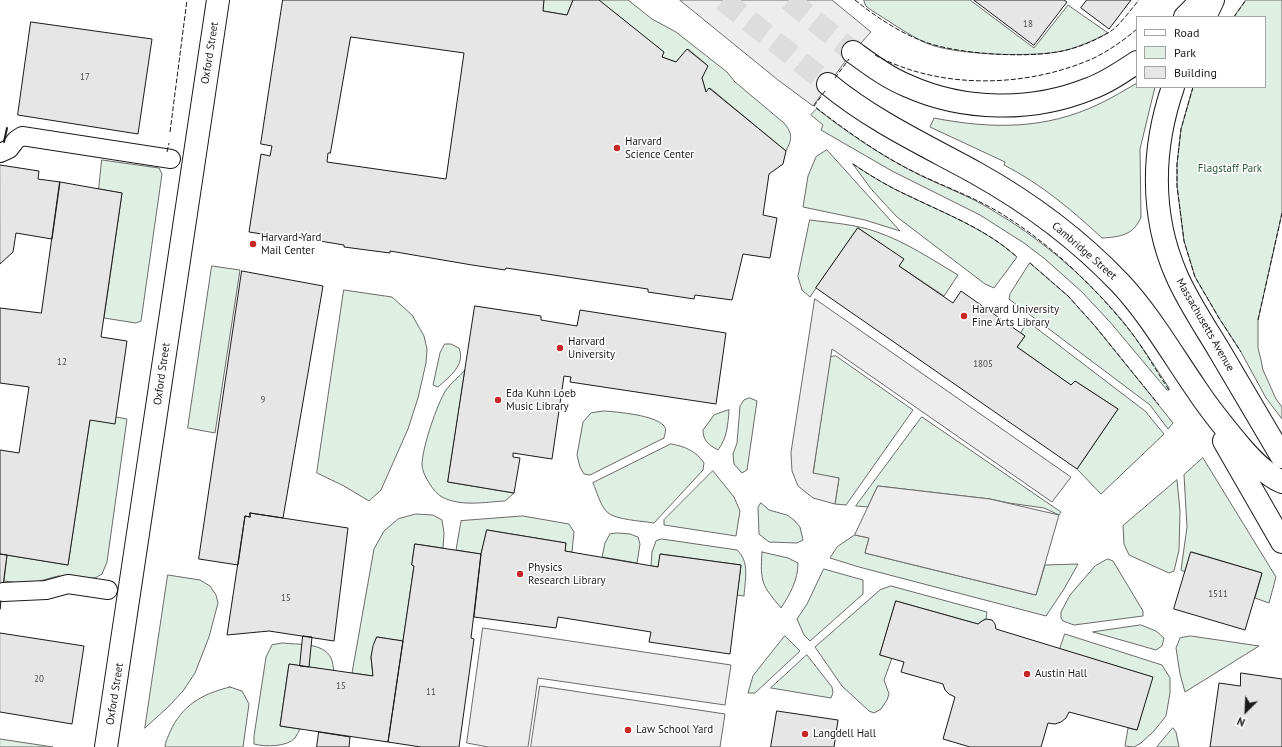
<!DOCTYPE html>
<html>
<head>
<meta charset="utf-8">
<style>
	body { margin:0 }
	#map { position:relative; width:1282px; height:747px; overflow:hidden; background:#fff; font-family:"PT Sans",sans-serif }
	canvas { display:block }
	.legend { position:absolute; left:1136px; top:16px; width:130px; height:72px; box-sizing:border-box; background:#fff; border:1px solid #a3a3a3; margin:0; padding:5px 7px; list-style:none; font-size:12px; color:#1a1a1a }
	.legend li { display:flex; align-items:center; gap:8px; height:20px }
	.legend b { width:20px; border:1px solid #a3a3a3 }
	.north { position:absolute; left:1226px; top:691px; width:40px; height:40px; -webkit-text-stroke:3px #fff; paint-order:stroke; rotate:204deg; font-size:11px; font-weight:700; line-height:16px; text-align:center; color:#1a1a1a }
	.north::after { content:''; display:block; margin:auto; width:14px; height:18px; background:#1a1a1a; clip-path:polygon(50% 0,100% 100%,50% 72%,0 100%) }
</style>
</head>
<body>
<div id="map">
<canvas width="1282" height="747"></canvas>
<ul class="legend">
<li><b style="height:5px;background:#fff"></b>Road</li>
<li><b style="height:11px;background:#e0efe3"></b>Park</li>
<li><b style="height:11px;background:#e6e6e6"></b>Building</li>
</ul>
<div class="north">N</div>
</div>
<script>
const ctx = document.querySelector('canvas').getContext('2d');
ctx.lineJoin = 'round';
function fillPath(path, color) {
  ctx.fillStyle = color;
  ctx.fill(path, 'evenodd');
}
function strokePath(path, color, width, dash) {
  ctx.strokeStyle = color;
  ctx.lineWidth = width;
  ctx.lineCap = dash ? 'butt' : 'round';
  ctx.setLineDash(dash || []);
  ctx.stroke(path);
}
function label(font, color, halo, rows, align = 'center') {
  ctx.font = font + ' "PT Sans",sans-serif';
  ctx.lineWidth = 3;
  ctx.setLineDash([]);
  ctx.textBaseline = 'middle';
  ctx.strokeStyle = halo;
  ctx.fillStyle = color;
  for (const [text, x, y, turn = 0] of rows) {
    ctx.save();
    ctx.translate(x, y);
    ctx.rotate((+turn || 0) * Math.PI / 180);
    ctx.textAlign = isNaN(turn) ? turn : align;
    if (halo) ctx.strokeText(text, 0, 0);
    ctx.fillText(text, 0, 0);
    ctx.restore();
  }
}
const green = new Path2D(`
	M544 0H573L567 15 543 11Z
	M599 0H628L652 19 676 32 727 72 735 82 784 123C793 134 792 139 786 151L710 88 706 92 702 78 707 65 688 49 676 62 662 57 663 52Z
	M864 0H970L1034 48 1068 5 1108 33C1092 41 1075 49 1057 52 1026 57 954 55 926 43 907 34 889 21 871 10L866 6Z
	M1246 0H1282V213L1258 320V348L1261 360 1263 370 1276 399 1282 407V419L1266 398 1241 352 1219 318 1195 277 1184 241 1177 186V164L1181 129 1193 87H1265V17H1234Z
	M1137 83V87H1155L1140 149 1141 217C1134 235 1120 237 1102 238 1072 210 1041 184 1004 165L1005 162 930 127 934 118C991 129 1045 130 1099 104 1112 98 1125 90 1137 83Z
	M817 109C848 133 880 155 916 173 941 186 968 195 992 210 1038 237 1080 272 1115 312 1135 335 1152 362 1169 388V390H1167L1110 322 1082 292 1045 259 1024 243 980 215 892 171 821 130 823 125 811 115Z
	M827 150 900 231 865 220 803 207 808 176 816 157Z
	M102 160 159 168 162 174 141 321 136 323 104 318 122 193 99 189Z
	M853 164C871 176 889 187 909 196 946 214 986 229 1017 257L994 288 985 284 897 217 872 190Z
	M810 220C832 223 855 224 877 232 906 242 931 259 958 275L944 296 899 266 903 259 858 228 810 297 802 290 798 277Z
	M1030 263 1068 296 1095 326 1173 423 1168 429 1150 405 1009 299 1010 294Z
	M212 266 240 270 215 433 188 428Z
	M344 290 392 297 412 315 424 336 427 349 426 363 418 398 408 429 381 490 369 501 344 486 317 473Z
	M1027 323 1031 324 1145 411 1164 434 1101 494 1077 469 1118 409 1075 381 1071 385 1017 347 1025 336 1021 333Z
	M445 344H451L459 348C466 365 449 377 438 387L433 385 440 353Z
	M836 356 913 410 846 505 835 504 839 478 813 474 830 357Z
	M465 370 448 482 514 493 505 501C485 502 461 507 442 497 434 493 422 474 422 465 422 448 437 404 446 390 451 383 459 377 465 370Z
	M750 398 757 401 747 470 742 473 734 464 733 454 737 443 740 406 744 400Z
	M729 410C728 425 727 438 718 450 709 445 703 441 703 430L714 415Z
	M604 411C618 412 655 415 664 426 667 429 665 433 664 438L590 475 584 474 580 467 577 455 583 422 591 413Z
	M116 417 127 419 107 562 102 574 95 578 58 576 29 584 4 581 7 555 68 565 90 420Z
	M922 417 1061 512 1059 515 1044 508 1009 503 990 499 878 486 868 507 856 506Z
	M671 444C685 446 697 452 704 463L703 470 654 523C643 521 615 520 607 512 600 505 597 492 593 483Z
	M1203 458 1276 577 1269 603 1255 598 1262 573 1192 552 1185 572 1181 570 1187 527 1184 475Z
	M713 471 734 497 740 511 736 536 664 525V520Z
	M1177 480 1180 511 1179 550 1174 571 1169 573 1129 555 1124 544 1123 526Z
	M761 503 769 510 787 515 794 520 800 527 803 540 797 543 769 542 759 534 758 508Z
	M416 514 433 515 442 520 444 533 443 548 415 544 412 565 414 566 403 641 377 637 371 657 373 676 352 673 374 549 384 531 398 519Z
	M523 516 569 524 574 532 572 552 565 551 566 543 487 530 481 554 456 550 461 521Z
	M618 533 630 534 638 537 640 544 637 563 602 557 605 543 610 534Z
	M855 535 869 538 865 553 1036 595 1045 565 1078 564 1064 589 1046 616 859 567 830 558 837 547Z
	M662 539 737 550C750 562 745 579 744 596L737 595 741 565 661 554 658 567 651 566 652 552 656 541Z
	M762 552 788 558 798 563C798 580 790 594 781 608 762 585 760 583 762 552Z
	M1108 559 1113 561 1143 611V616L1074 625 1063 621 1061 618V612L1070 595 1095 566Z
	M824 569 863 580V594L810 641 804 635 797 619 807 604Z
	M168 575 200 580 210 586 216 595 218 603 209 637 195 673 183 691 168 707 145 728Z
	M891 586 987 612 986 619 982 621 978 624 896 601 880 655 892 658 884 680 889 694 887 700 881 709 874 713 869 711 842 686 815 647 880 590Z
	M1141 625 1156 631 1164 638 1162 646 1156 650 1093 632Z
	M1065 634 1162 665 1170 678V693L1166 716 1154 731 1141 743 1134 747 1125 746 1128 728 1137 730 1152 677 1060 649Z
	M785 636 800 651 755 693H748L753 676Z
	M1191 636 1259 646 1185 692 1180 674 1176 648 1180 638Z
	M283 643C298 645 323 642 331 658 333 662 333 667 334 671L289 664 280 726 300 729C298 732 297 735 295 738 287 747 265 747 254 744V736L266 657 272 645Z
	M807 655 832 687 833 693 831 698 771 688Z
	M230 687 242 691 249 704 243 747H165C165 742 168 737 170 732 182 705 202 694 230 687Z
	M1173 728 1176 732 1179 747H1157Z
	M0 739 53 747H0Z`);
fillPath(green, '#e0efe3');
strokePath(green, '#6a6a6a', 1);
const parking = new Path2D(`
	M680 0H832L871 32 849 56 813 106 778 80Z
	M815 299 1071 477 1052 502 832 349 813 473 839 478 835 504 813 498 798 486 792 471 791 453Z
	M878 486 990 499 1059 515 1036 595 865 553 869 538 855 535Z
	M483 628 731 665 725 705 538 678 528 747H488L467 743Z
	M540 686 725 714 720 747H531Z`);
fillPath(parking, '#ededed');
strokePath(parking, '#6a6a6a', 1);
const building = new Path2D(`
	M283 0H544L543 11 567 15 573 0H599L664 52 662 57 676 62 687 49 708 66 702 78 706 92 709 88 786 151 783 164 769 174 763 215 777 218 770 258 743 254 732 300 695 295 694 299 648 292V289L506 268 505 270 472 265 390 251V253L344 247V245L296 237 295 239 249 232 261 154 270 156 272 146 261 144ZM351 37 464 53 446 179 327 162 328 153H330Z
	M974 0H1064L1067 2 1034 45Z
	M1087 0H1131L1109 29 1081 8Z
	M31 22 152 39 138 134 18 115Z
	M0 165 39 171 38 179 60 182 52 239 16 233 13 252 0 264Z
	M60 182 122 193 101 337 127 341 115 424 90 420 68 565 0 554V450L19 453 29 387 0 383V308L41 313Z
	M858 228 904 259 899 266 953 303 961 291 1025 336 1017 347 1071 385 1075 381 1118 409 1077 469 816 288Z
	M242 271 323 286 283 518 250 513V517L245 516 238 565 199 559Z
	M475 306 541 316V320L577 326 580 310 726 333 716 404 570 382 571 377 564 376 552 459 513 453V457L520 458 514 493 448 482Z
	M250 513 348 528 334 641 269 631 227 635 245 516 250 517Z
	M487 530 566 543 565 551 658 567 660 554 741 565 730 654 649 642 651 632 558 617 556 628 474 617 481 554Z
	M415 544 481 554 471 638 474 639 459 747H421L388 742 414 566 412 565Z
	M1191 552 1262 573 1245 630 1174 609Z
	M0 554 7 555 0 609Z
	M896 601 978 624 982 621 986 619 992 620 995 624 996 629 1153 677 1137 730 1069 712 1066 718 1061 722 1055 724 1048 723 1041 747H970L943 739 955 697 949 694 945 690 943 684 901 672 904 662 880 655Z
	M0 633 84 646 72 724 0 712Z
	M303 636 312 637 309 667 300 666Z
	M377 637 403 641 388 742 280 726 289 664 373 676 371 657 373 646Z
	M1241 673 1282 679V747H1210L1219 683 1240 686Z
	M777 711 838 720 834 747H771Z
	M319 732 350 737 349 747H317Z`);
fillPath(building, '#e6e6e6');
strokePath(building, '#1a1a1a', 1);
strokePath(new Path2D(`
	M723 0 828 84
	M789 0 853 52`), '#ddd', 22, [22, 11]);
const pedestrian = new Path2D(`
	M0 153 9 149 16 140 22 136 171 159
	M3 592 46 590 68 584 108 590`);
const tertiary = new Path2D(`
	M106 747 218 0`);
const secondary = new Path2D(`
	M1185 17 1202 0
	M853 52C871 65 888 78 908 86 964 111 1032 112 1089 89 1106 83 1122 72 1137 62
	M828 84C873 121 925 145 976 173 1028 202 1078 239 1120 283 1150 315 1172 354 1197 390 1210 410 1225 428 1240 446 1252 460 1265 474 1282 482
	M1224 441 1282 542`);
const primary = new Path2D(`
	M1205 17 1213 0
	M1173 87C1152 148 1150 214 1176 274 1187 300 1204 325 1219 350 1240 386 1261 422 1282 457`);
strokePath(pedestrian, '#1a1a1a', 20);
strokePath(tertiary, '#1a1a1a', 24);
strokePath(secondary, '#1a1a1a', 24);
strokePath(primary, '#1a1a1a', 24);
strokePath(pedestrian, '#fff', 18);
strokePath(tertiary, '#fff', 22);
strokePath(secondary, '#fff', 22);
strokePath(primary, '#fff', 22);
strokePath(new Path2D(`
	M855 0C876 17 903 35 928 43 960 54 1024 58 1057 52 1076 49 1095 41 1111 31 1119 26 1132 8 1139 0
	M1234 17 1246 0
	M875 55C940 90 1027 88 1094 58 1110 50 1124 40 1137 29
	M835 78 849 59
	M1193 87 1181 129 1177 164V186L1184 241 1195 277 1219 318 1241 352
	M825 91 814 106C845 130 877 153 912 171 940 185 969 195 997 211 1047 241 1090 282 1127 327 1143 347 1155 369 1169 390
	M170 132 187 0
	M167 152 169 143
	M853 164C871 176 889 187 909 196 946 214 986 229 1017 257
	M1030 263 1068 296 1095 326 1159 405
	M1258 320 1282 213`), '#1a1a1a', 1, [5, 2]);
strokePath(new Path2D(`
	M4 142 7 128`), '#1a1a1a', 2);
for (const [x, y, r, color] of [
	[617,148,4,"#c62828"],
	[253,244,4,"#c62828"],
	[964,316,4,"#c62828"],
	[560,348,4,"#c62828"],
	[498,400,4,"#c62828"],
	[520,574,4,"#c62828"],
	[1027,674,4,"#c62828"],
	[628,730,4,"#c62828"],
	[805,734,4,"#c62828"]
]) {
  const dot = new Path2D();
  dot.arc(x, y, r, 0, 2 * Math.PI);
  ctx.fillStyle = color;
  ctx.fill(dot);
  strokePath(dot, '#fff', 1.5);
}
label('9px', '#4d4d4d', null, [
	["18",1028,24],
	["17",85,77],
	["12",62,362],
	["1805",983,364],
	["9",263,400],
	["1511",1218,594],
	["15",286,598],
	["20",39,679],
	["15",341,686],
	["11",431,692]
]);
label('11px', '#1a1a1a', '#fff', [
	["Oxford Street",210,53,-81],
	["Cambridge Street",1084,251,41],
	["Massachusetts Avenue",1205,325,60],
	["Oxford Street",162,374,-82],
	["Oxford Street",115,694,-81]
]);
label('11px', '#1a1a1a', '#fff', [
	["Harvard",625,142],
	["Science Center",625,155],
	["Harvard Yard",261,238],
	["Mail Center",261,251],
	["Harvard University",972,310],
	["Fine Arts Library",972,323],
	["Harvard",568,342],
	["University",568,355],
	["Eda Kuhn Loeb",506,394],
	["Music Library",506,407],
	["Physics",528,568],
	["Research Library",528,581],
	["Austin Hall",1035,674],
	["Law School Yard",636,730],
	["Langdell Hall",813,734]
], 'left');
label('11px', '#2b5a34', '#fff', [
	["Flagstaff Park",1230,169]
]);
</script>
</body>
</html>
